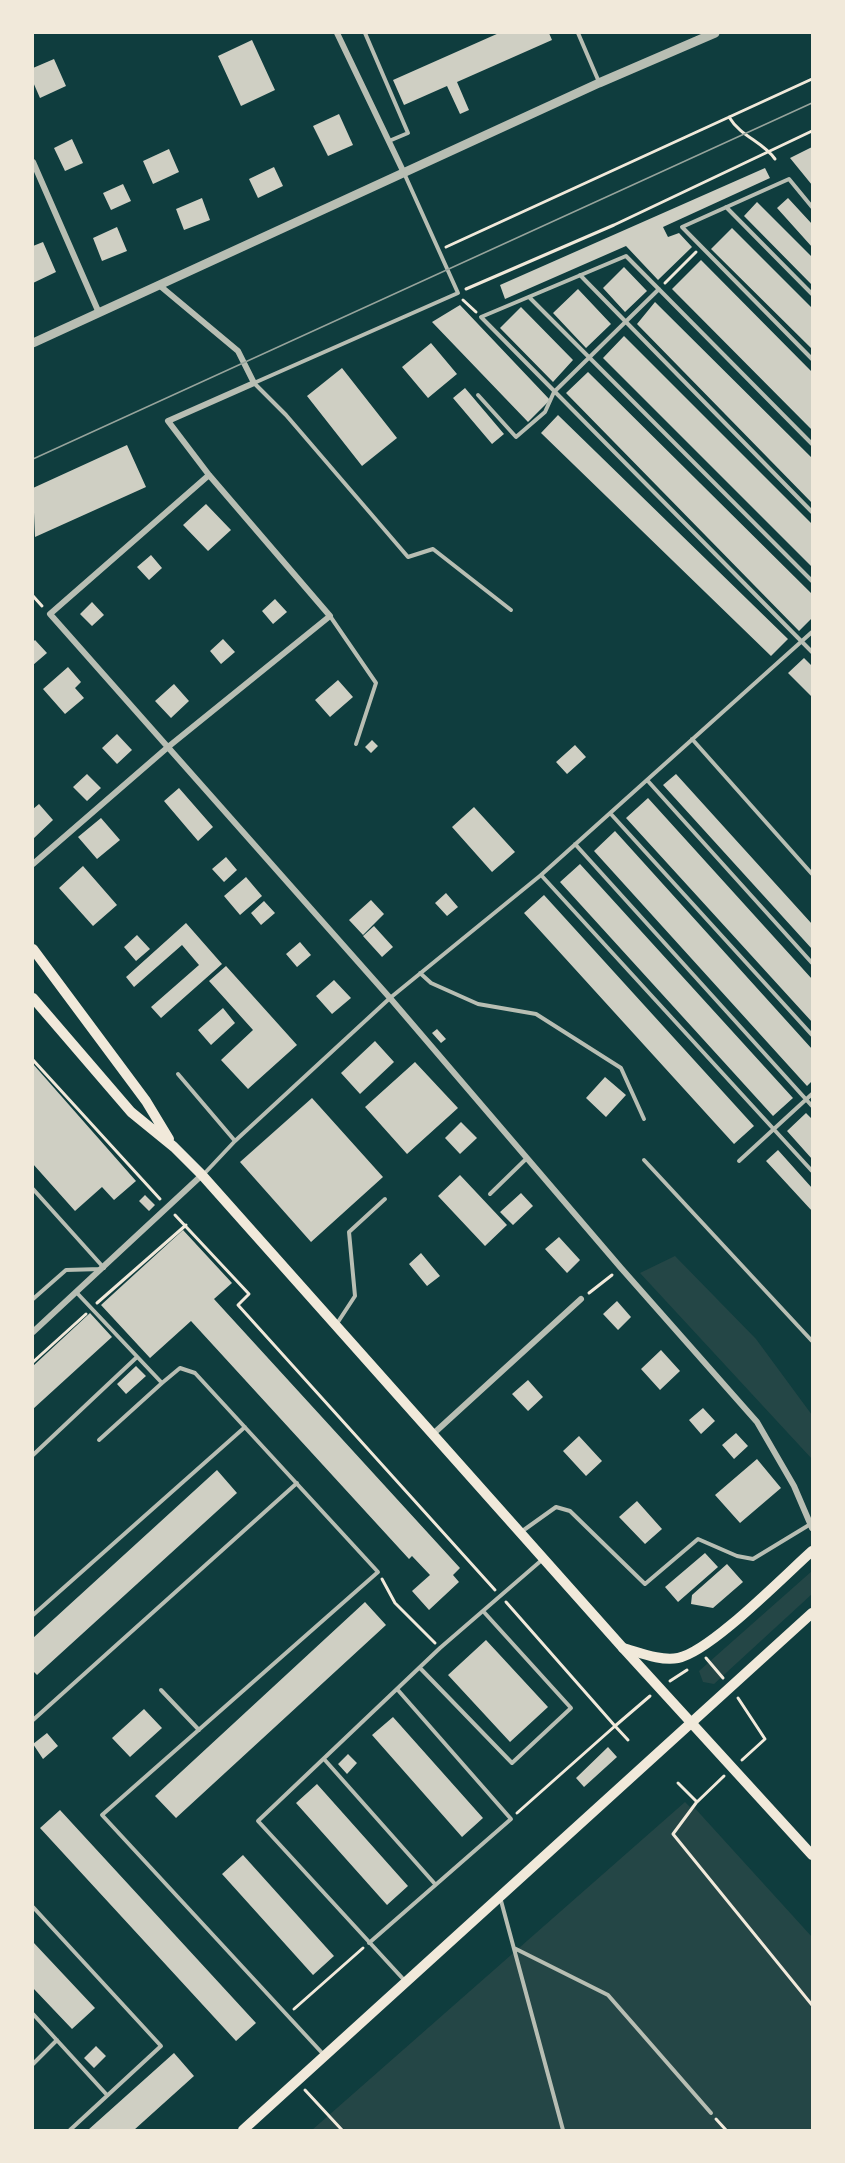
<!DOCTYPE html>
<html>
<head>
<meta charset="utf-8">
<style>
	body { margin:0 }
	#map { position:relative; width:845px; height:2163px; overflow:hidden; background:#0f3d3e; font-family:"Exo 2",sans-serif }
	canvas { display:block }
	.frame { position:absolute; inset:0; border:34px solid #f1e9da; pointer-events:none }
</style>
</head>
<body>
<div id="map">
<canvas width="845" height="2163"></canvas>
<div class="frame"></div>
</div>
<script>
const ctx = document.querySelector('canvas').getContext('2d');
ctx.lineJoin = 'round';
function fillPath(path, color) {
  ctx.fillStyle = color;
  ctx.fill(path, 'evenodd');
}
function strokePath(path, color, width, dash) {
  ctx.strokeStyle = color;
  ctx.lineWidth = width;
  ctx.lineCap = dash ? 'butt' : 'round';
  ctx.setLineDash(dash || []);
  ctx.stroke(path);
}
fillPath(new Path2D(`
	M675 1256 756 1339 812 1415V1459L640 1273Z
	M812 1571V1594L714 1684 703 1682 699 1671Z
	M685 1802 690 1807 692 1805 812 1937V2130H312Z`), '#244646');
fillPath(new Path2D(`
	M499 33H549L552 40 457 82 469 110 460 114 447 86 404 105 393 80Z
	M252 40 275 90 241 106 218 56Z
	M54 59 66 86 40 98 33 82V68Z
	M339 114 353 145 328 156 313 126Z
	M72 139 83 163 65 171 54 148Z
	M812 147V185L790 158Z
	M169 149 179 172 153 184 143 161Z
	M274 167 283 186 258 198 249 179Z
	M765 168 770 178 663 227 668 237 679 233 692 247 658 280 626 246 505 299 500 285Z
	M123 184 131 201 111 210 103 193Z
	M202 198 210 220 184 230 176 209Z
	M788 198 812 224V247L777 208Z
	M757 202 812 257V285L744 216Z
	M117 227 127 251 102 261 93 238Z
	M732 228 812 308V349L711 249Z
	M43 242 56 272 33 283V246Z
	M701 260 812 372V430L672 289Z
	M624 267 647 291 625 312 603 288Z
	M578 289 611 324 586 348 553 313Z
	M655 302 812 458V503L637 324Z
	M460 305 550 400 528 422 432 322Z
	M521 307 573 360 553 382 500 328Z
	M624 336 812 524V567L603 358Z
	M431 343 457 374 428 398 402 367Z
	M342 368 397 438 362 466 307 396Z
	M588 372 812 594V618L799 631 566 393Z
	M465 388 504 434 492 444 453 398Z
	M558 415 788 639 771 656 541 433Z
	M127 445 146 487 35 537 33 488Z
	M206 504 231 530 208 551 183 525Z
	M151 555 162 568 149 580 137 567Z
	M275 599 287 612 273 624 262 611Z
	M92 602 104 615 92 626 80 614Z
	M223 639 235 652 221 664 210 651Z
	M35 640 47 653 33 665V642Z
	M804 658 812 666V697L788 673Z
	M68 667 81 682 75 688 84 698 65 714 43 689Z
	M338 680 353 697 330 717 315 700Z
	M174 684 189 701 171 718 155 701Z
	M117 734 132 750 117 764 102 748Z
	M372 740 378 746 371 753 365 747Z
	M575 745 586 757 567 774 556 762Z
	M87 774 101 788 87 801 73 787Z
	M676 774 812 924V949L663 785Z
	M179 788 213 827 198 841 164 801Z
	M648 798 812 979V1022L626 818Z
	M39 804 53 820 33 839V809Z
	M474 807 515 852 492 872 452 827Z
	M101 818 120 840 97 859 78 837Z
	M615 831 812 1049V1081L807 1086 594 851Z
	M226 857 237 870 224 882 212 869Z
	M580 864 793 1098 773 1116 560 882Z
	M83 866 117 905 93 926 59 888Z
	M246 877 262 896 240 915 224 896Z
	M446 893 458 907 447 916 435 903Z
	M544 895 754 1126 734 1144 524 913Z
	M371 900 384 914 363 935 349 920Z
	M264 901 275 913 261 925 251 913Z
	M186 923 222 964 161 1018 151 1007 199 965 182 945 134 987 126 977Z
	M374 926 393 947 382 957 363 936Z
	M137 935 150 949 136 961 124 947Z
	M300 942 311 955 297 967 286 954Z
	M226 966 297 1045 248 1089 221 1060 253 1030 209 981Z
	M334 980 351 998 332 1014 316 996Z
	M223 1008 235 1023 211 1045 198 1030Z
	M437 1029 446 1039 441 1043 432 1033Z
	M375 1041 394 1062 360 1094 341 1073Z
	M415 1062 458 1108 407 1154 365 1107Z
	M33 1064 136 1181 114 1200 102 1187 75 1211 33 1164Z
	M605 1077 626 1095 606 1117 586 1098Z
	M312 1098 383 1177 311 1242 240 1162Z
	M806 1113 812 1119V1159L787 1131Z
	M461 1122 477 1138 460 1154 445 1138Z
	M778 1150 812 1188V1211L766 1161Z
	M460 1175 507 1225 485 1246 438 1196Z
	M521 1193 533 1206 513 1225 500 1212Z
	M145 1195 155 1205 149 1211 139 1201Z
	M183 1230 232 1283 214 1299 460 1568 453 1575 459 1582 429 1610 412 1591 430 1575 412 1556 409 1559 191 1321 150 1358 101 1305Z
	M559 1237 580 1260 567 1273 545 1249Z
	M421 1253 440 1276 427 1286 409 1264Z
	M617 1301 631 1317 618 1330 603 1314Z
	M90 1313 112 1337 33 1409V1366Z
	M661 1350 680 1371 660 1390 641 1369Z
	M136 1366 146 1376 126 1394 117 1384Z
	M528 1380 543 1397 528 1411 512 1394Z
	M703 1408 715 1421 701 1434 689 1420Z
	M736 1433 748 1446 734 1459 722 1445Z
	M579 1436 602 1461 586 1476 563 1451Z
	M757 1459 781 1488 740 1523 715 1495Z
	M217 1470 237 1493 37 1675 33 1671V1638Z
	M637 1501 662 1529 645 1544 619 1517Z
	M705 1553 718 1567 678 1602 665 1587Z
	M727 1564 743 1582 713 1608 691 1604 692 1595Z
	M365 1602 386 1625 176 1818 155 1796Z
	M486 1640 548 1707 510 1742 448 1675Z
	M144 1709 162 1728 130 1757 112 1738Z
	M393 1717 483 1818 462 1837 372 1735Z
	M47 1733 58 1746 43 1759 33 1744Z
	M608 1747 617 1757 584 1787 576 1778Z
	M348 1754 357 1763 347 1774 338 1764Z
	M317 1784 408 1886 387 1905 296 1803Z
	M60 1810 256 2023 236 2041 40 1828Z
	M243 1855 334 1956 313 1975 222 1874Z
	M33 1942 95 2008 72 2029 33 1988Z
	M96 2046 106 2056 94 2068 84 2058Z
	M174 2053 194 2076 134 2130H88Z`), '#cfcfc3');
strokePath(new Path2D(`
	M729 117C741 137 762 141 775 159
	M446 247 812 79
	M665 283 696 252
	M466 289 614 225 812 131
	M463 300 476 312
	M33 596 42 606
	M33 1060 160 1199
	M175 1215 249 1294 238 1305 495 1590
	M589 1293 612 1275
	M97 1303 186 1225
	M33 1362 86 1314
	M382 1579 395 1603 435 1643
	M506 1602 615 1726 517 1813
	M706 1658 723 1678
	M670 1681 687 1670
	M738 1698 765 1739 742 1760
	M628 1740 615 1726 650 1696
	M678 1783 697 1802 724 1776
	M696 1803 673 1834 812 2005
	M294 2009 363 1948
	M305 2090 342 2130
	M716 2119 726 2130`), '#f1e9da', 3);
strokePath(new Path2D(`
	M365 33 408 133 389 141
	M578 33 599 82
	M404 173 458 293 254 383 286 415 408 557 433 549 511 610
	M726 207 812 294
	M812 207 789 179 682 227 812 359
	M580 275 812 512
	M529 297 812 581
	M478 395 516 437 545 412 554 392 659 289
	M812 444 626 256 481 317 812 652
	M330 616 376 683 356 744
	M692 739 812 874
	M647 780 812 963
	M610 813 812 1035
	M575 844 812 1106
	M541 875 812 1171
	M420 973 431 983 478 1004 536 1014 621 1068 644 1119
	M178 1074 235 1141
	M644 1160 812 1341
	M739 1161 812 1094
	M203 1175 235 1141 390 998 541 875 812 632
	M33 1189 104 1268
	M490 1194 527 1158
	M77 1293 162 1383 180 1368 195 1373 378 1572 102 1815 324 2055
	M33 1299 66 1270 101 1269
	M336 1325 355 1296 349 1232 385 1199
	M99 1440 162 1383
	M33 1455 137 1357
	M521 1532 556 1507 570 1511 645 1584 698 1539 737 1556 753 1559 809 1525
	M33 1615 245 1427
	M420 1668 512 1763 571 1708 483 1611
	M161 1690 199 1730
	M33 1720 297 1483
	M324 1759 435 1884
	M500 1897 563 2130
	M33 1907 161 2046 70 2130
	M369 1943 511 1819 397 1689
	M514 1948 608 1995 711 2113
	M405 1981 258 1821 440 1648 543 1559
	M33 2014 107 2095
	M33 2064 57 2040`), '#b8beb3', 4);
strokePath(new Path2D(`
	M337 33 404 173
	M33 162 99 313
	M209 475 50 614 390 998 621 1268 757 1422 794 1486 812 1528
	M33 864 168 747 330 616 209 475 168 421 254 383 238 351 159 285
	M33 1332 202 1175
	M433 1434 581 1299`), '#b8beb3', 6);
strokePath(new Path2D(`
	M33 343 599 83 715 33`), '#b8beb3', 9);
strokePath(new Path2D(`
	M623 1648C641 1653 660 1661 678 1658 710 1652 785 1575 812 1551
	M243 2130 812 1613`), '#f1e9da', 10);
strokePath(new Path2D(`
	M33 949 146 1101 169 1139
	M33 998 131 1112 174 1147 202 1175 623 1648 812 1855`), '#f1e9da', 10);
strokePath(new Path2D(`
	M33 459 812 103`), '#97a49c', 1.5);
</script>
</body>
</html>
